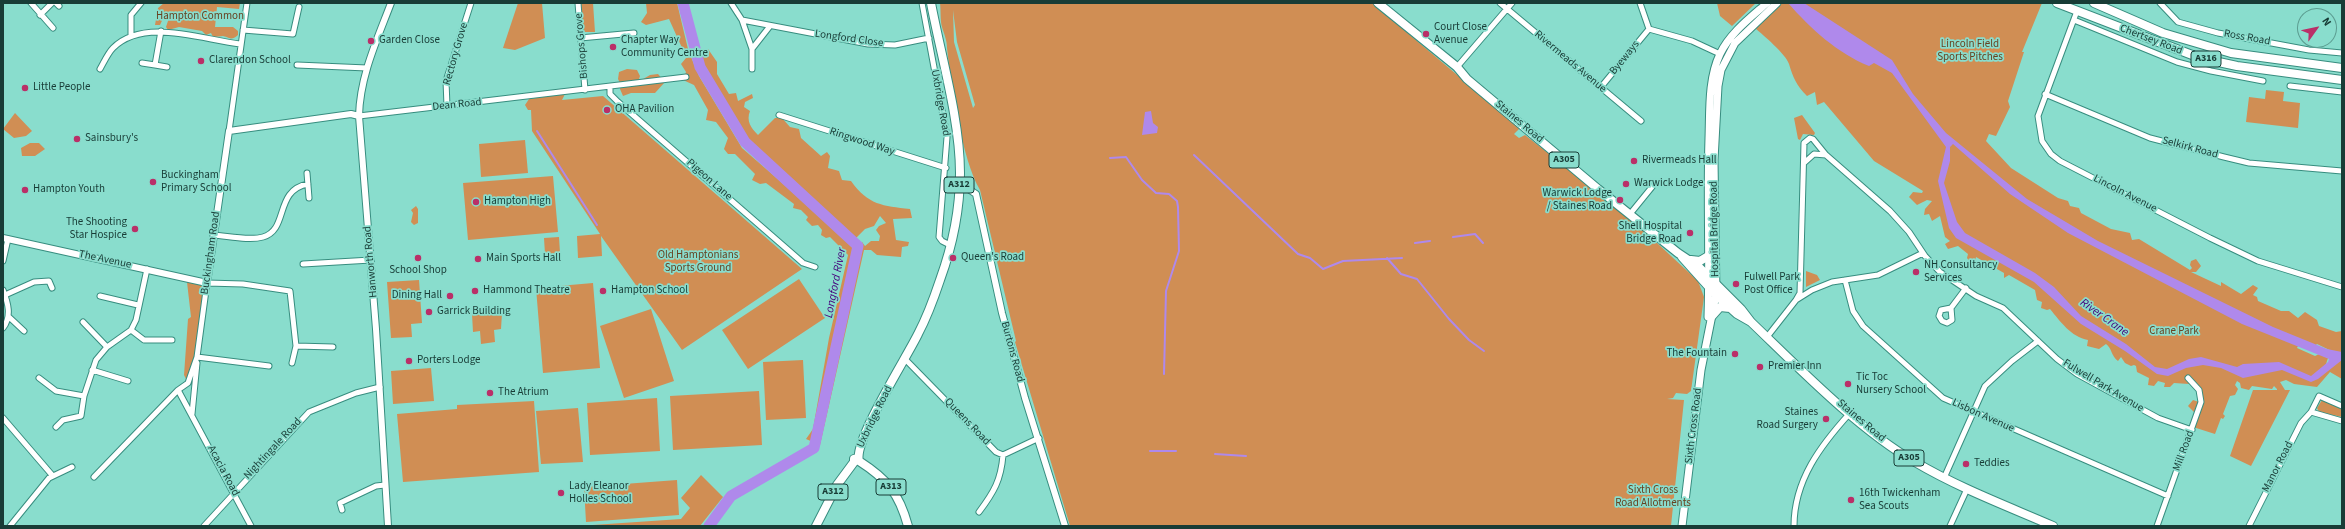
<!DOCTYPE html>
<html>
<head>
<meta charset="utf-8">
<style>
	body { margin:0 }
	#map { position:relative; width:2345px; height:529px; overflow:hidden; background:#89ddcd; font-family:"Source Sans 3",sans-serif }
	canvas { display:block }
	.frame { position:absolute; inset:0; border:4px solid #183c36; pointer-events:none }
	.north { position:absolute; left:2297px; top:8px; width:40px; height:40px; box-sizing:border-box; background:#89ddcd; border:1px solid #5c9d91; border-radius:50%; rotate:57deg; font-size:11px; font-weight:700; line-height:16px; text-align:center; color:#183c36 }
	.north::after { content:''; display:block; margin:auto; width:14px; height:18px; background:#ba2f68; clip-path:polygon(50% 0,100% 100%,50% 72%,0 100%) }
</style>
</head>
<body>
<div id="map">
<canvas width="2345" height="529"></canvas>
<div class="frame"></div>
<div class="north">N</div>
</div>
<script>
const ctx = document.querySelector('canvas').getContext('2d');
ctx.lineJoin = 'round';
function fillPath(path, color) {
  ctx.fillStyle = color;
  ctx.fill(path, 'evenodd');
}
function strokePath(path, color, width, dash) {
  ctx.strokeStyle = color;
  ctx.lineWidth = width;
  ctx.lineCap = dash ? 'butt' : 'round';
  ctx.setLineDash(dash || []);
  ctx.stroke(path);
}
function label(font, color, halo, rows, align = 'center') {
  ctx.font = font + ' "Source Sans 3",sans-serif';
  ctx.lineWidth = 3.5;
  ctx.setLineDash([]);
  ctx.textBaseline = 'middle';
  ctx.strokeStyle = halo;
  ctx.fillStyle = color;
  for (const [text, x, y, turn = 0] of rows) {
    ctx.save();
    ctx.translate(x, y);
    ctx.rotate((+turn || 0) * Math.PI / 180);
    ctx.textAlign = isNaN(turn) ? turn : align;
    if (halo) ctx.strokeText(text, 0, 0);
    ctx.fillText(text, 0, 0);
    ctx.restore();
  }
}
fillPath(new Path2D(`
	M164 3H240L239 9 217 7 215 27H233L238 31V35C231 41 231 38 223 36 220 36 217 37 213 37L211 33 206 35 202 31 179 27 168 30 166 27 171 12H166L160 25H155L158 8Z
	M518 3H542L545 38 515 50 503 48Z
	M581 3H593L595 32H583Z
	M646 3H677L688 49 683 50 669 19 646 25 641 22 647 13Z
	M940 3H1372L1520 128 1514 134 1519 138 1525 135 1603 196 1605 203 1615 206 1629 217 1698 281 1704 297 1691 391 1687 394 1676 393 1673 398 1667 399 1684 400 1671 526H1070L1015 342 1016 341 980 190C962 160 951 84 947 48 947 40 944 34 942 27 940 20 941 11 940 3ZM953 10 957 42 975 105 973 108 954 42Z
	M1717 3H1756L1732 26 1720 16Z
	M1782 3H2042L2022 52H2024L2008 101 2010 107 1996 136 1989 134 1986 141 2011 168 2058 198 2068 201 2070 206 2079 208 2081 213 2111 229 2130 233 2132 240 2139 239 2190 270 2192 268 2190 265 2191 261 2196 259 2201 266 2196 272H2191L2221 286V282L2241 294 2253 285 2258 288 2253 295 2257 297 2258 301 2281 311H2289L2298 318 2305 312 2317 320 2319 326 2336 332 2342 331V356L2317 344 2310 350 2298 346 2297 348 2315 356 2319 354 2328 358 2325 367 2342 358V379L2330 372 2317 387 2294 384 2286 380 2280 382 2285 390H2290L2251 466 2230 456 2253 390H2277V389L2274 386 2272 389 2252 386 2249 390 2241 388 2240 383 2237 381 2235 385 2238 389 2235 395 2230 396 2223 414 2225 416 2223 419 2221 418 2215 434 2193 427 2195 413 2188 406 2193 400 2199 402 2201 397 2191 382 2189 384 2174 383 2170 387H2164L2165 383 2158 381 2154 386 2148 385 2149 378 2137 372 2136 366 2134 365 2131 366 2125 363 2121 357 2118 361C2111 356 2112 348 2106 344L2099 349 2087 346 2088 340C2071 337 2060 321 2050 309L2047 310 2041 308 2042 302 2037 300 2035 290 2009 275 2004 278V273L1976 257 1975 262H1970L1967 258 1968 254 1958 246 1948 249 1945 244 1950 241 1945 237 1940 216 1932 221 1929 214 1924 215 1925 209 1932 201 1927 200 1917 205 1909 197 1913 192 1922 193 1923 191 1874 161 1824 102 1817 105 1815 92 1807 96C1796 85 1793 77 1789 64 1786 54 1763 35 1755 28Z
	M708 49 717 62V74L729 94 736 93 738 101 752 94 753 98 745 102 744 107 750 111C746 121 751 128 758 135L775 118H782L790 127 799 129 801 138 821 156 827 152 830 156 828 168 839 171 842 180 851 181C868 205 883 206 910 209L912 218 893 219 896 240 909 242 908 246 902 247 901 257 877 255 871 250H864L820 445 806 439 813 429 829 338 848 255 830 237 826 238 821 235 822 230 818 225 812 226 806 220 808 217 801 210 793 208 794 204 766 183 760 184 752 180 755 174 735 154H728L724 149 728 138 716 122 706 120 708 110 694 85 683 80 686 72 681 64 686 58 691 57 699 76 742 148 856 247 855 256 858 257 862 242 865 246 871 241H879L880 236 876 230 879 226 886 223 880 216 874 226 865 229 855 239 748 142 705 72 699 52Z
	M627 69 637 70 640 76 638 82 650 75 658 74 665 82 655 93H631L623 96 620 89 621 85 618 79 619 72Z
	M2266 90 2284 92 2283 101 2300 103 2298 128 2246 122 2249 97 2265 99Z
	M565 94 562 100 603 96 802 269 682 350 601 236 602 256 578 258 577 236 600 234 532 131 531 110H528L525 105 529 99Z
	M15 113 32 131 26 136 14 138 3 129Z
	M1802 115 1815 133 1814 135 1803 134 1800 140 1798 139 1794 118Z
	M525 140 528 173 481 177 479 144Z
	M30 143H39L45 149 35 156H22L21 148Z
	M553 176 558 232 468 240 463 183Z
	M416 206 418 209V223L414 225 411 222 413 213 411 210Z
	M559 237 560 253 545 254 544 238Z
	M1806 271 1817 275 1820 280 1806 287Z
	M171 274 207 283 197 357 188 383 184 375 188 319 191 317 187 282 170 278Z
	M799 279 825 318 748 369 722 330Z
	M419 280 422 323 411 324 412 337 391 338 387 282Z
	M593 283 600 368 543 373 536 288Z
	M651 309 674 381 624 398 600 326Z
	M502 313 501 329 494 330 495 342 481 344 480 331 473 332 472 314Z
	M803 360 806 418 766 420 763 362Z
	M431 368 434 401 393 404 391 371Z
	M759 391 762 445 673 450 670 396Z
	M657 398 660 451 590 455 587 403Z
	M2322 400 2342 407V417L2319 412 2317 408Z
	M534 401 539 472 403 482 397 414 457 409V405Z
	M578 408 583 462 541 464 536 411Z
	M701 475 723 497 700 526H578L681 519 690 508 681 498Z
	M677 480 679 515 586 522 584 487Z`), '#d08e54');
fillPath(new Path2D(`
	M1788 3H1804L1892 60 1913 94 1946 133 2027 199 2098 241 2273 327 2327 349 2342 352V360L2318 379 2311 382 2282 370 2243 378 2221 368 2203 365 2186 368 2168 376 2157 374 2125 351 2081 324 2034 282 1956 238 1949 228 1938 181 1946 147 1892 73 1874 63 1869 66C1837 53 1811 29 1788 3ZM1953 144 2010 194 2068 233 2242 324 2329 359 2328 362 2311 376 2279 362 2243 364 2237 367 2201 357 2189 359 2167 369 2155 367 2126 344 2081 316 2054 287 2035 273 1965 233 1957 222 1944 183 1950 161V147Z
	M1151 111 1153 123 1158 127 1157 133 1142 135 1145 112Z`), '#af89eb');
strokePath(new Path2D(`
	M537 131 597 225
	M1194 155 1298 254 1310 258 1323 269 1343 261 1402 258
	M1110 158 1126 157 1142 180 1156 193 1169 194 1177 201 1178 207 1179 251 1166 291 1164 374
	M1453 237 1475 234 1483 243
	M1415 243 1430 241
	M1387 258 1401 274 1417 279 1449 319 1469 340 1484 351
	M1150 451H1176
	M1215 454 1246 456`), '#af89eb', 2);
strokePath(new Path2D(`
	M683 3 700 67 745 142 858 246 814 448 731 496 709 526`), '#af89eb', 11);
const minor = new Path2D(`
	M31 3 53 28
	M56 3 59 6
	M578 3 585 90
	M731 3 742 20 868 44 895 45 929 38
	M922 3 947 137 939 237 942 241 950 245
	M1500 3 1641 121
	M1640 3 1649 29
	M2160 3 2178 22 2218 33 2309 50 2342 53
	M2077 11 2038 116 2042 141 2051 154 2060 161 2210 238 2258 261 2342 287
	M40 15 52 3
	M742 20 752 49
	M2074 20 2177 62 2211 71 2263 81
	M1649 29 1692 41 1720 54
	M243 30 293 34 299 7
	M161 31 155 65 167 67
	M131 36V15L141 3
	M580 38 634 33
	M142 63 155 65
	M297 65 367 68
	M1457 67 1512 3
	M100 69C104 62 108 53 113 48 144 17 203 40 240 44
	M752 69V49L770 26
	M2290 86 2342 92
	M610 87V94L618 102 787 249 803 263 815 267
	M1601 87 1649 29
	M2045 94 2150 138 2224 157 2249 163 2342 171
	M447 106 446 81 471 3
	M779 115 946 168
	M359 116 686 77
	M229 131 247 3
	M1804 163 1814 154 1826 155 1890 211 1909 232 1925 256 1940 272 1976 296 2003 308 2057 359 2077 374 2158 418 2192 430
	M307 173 309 198
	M1630 214 1652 187
	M213 235C228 236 249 241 263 237 289 230 274 190 308 184
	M3 261 8 239
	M303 264 371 260
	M1845 280 1853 311 1863 326 1943 398 2168 496
	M3 290C8 303 12 316 3 328
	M5 295 34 282 49 281 52 288
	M100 296 138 305
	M1796 300 1800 293 1804 143 1810 138 1813 139 1826 155
	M1951 308 1952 320 1947 323 1942 321 1939 316 1941 310 1951 308 1966 288
	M9 317 24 331
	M83 322 107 347
	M131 330 144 340H172
	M1767 337 1796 300 1812 290 1832 282 1878 275 1923 253
	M296 346 333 347
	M197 357 269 366
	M905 359 996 452 1003 455 1039 438
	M92 370 128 381
	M39 378 56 391 84 396
	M178 390 251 526
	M2311 412 2342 421
	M192 414 197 363
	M3 418 52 475
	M56 427 63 420 81 416 84 396 96 360 107 347 131 330 136 320 147 269
	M94 477 178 390 188 383 197 357 207 283 243 284 290 291 296 346 292 363
	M1944 478 1985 386 2012 361 2038 341
	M342 510 340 503 376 486 385 485
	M979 512C994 492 1001 480 1003 455
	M10 526 49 478 72 467
	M204 526 309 412 356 393 380 387
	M1794 526C1794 480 1821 445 1850 413
	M1950 526 1967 489
	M2157 526 2201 402 2199 390 2188 378
	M2249 526 2301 423 2311 412 2319 396 2342 406`);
const tertiary = new Path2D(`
	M959 187 967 188 976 194 1002 313 1025 398 1065 526
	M3 238 207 283 229 131 351 114 359 116
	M388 526 376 329 359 116C360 76 377 40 391 3`);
const secondary = new Path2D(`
	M1708 317C1710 257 1707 198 1709 138 1710 111 1708 79 1720 54 1730 33 1750 18 1767 3
	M1682 526 1701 370 1716 295 1714 160 1718 86 1721 70 1735 43 1777 3`);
const primary = new Path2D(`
	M1378 3 1457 67 1467 79 1598 189 1678 253 1699 267 1741 309 1751 322
	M1682 257 1716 295 1737 314 1751 322C1799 368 1858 429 1915 462 1959 488 2007 506 2053 526
	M1691 260 1700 261 1710 255
	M1712 316 1720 307 1730 308
	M859 461C853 441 907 357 918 334 927 317 934 298 940 280 952 247 960 209 960 173 960 120 941 56 931 3
	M859 461C887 479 899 493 908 526
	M816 526 837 485 854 462V459L858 458`);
const trunk = new Path2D(`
	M2057 3 2200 58 2237 66 2342 80
	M2094 3 2163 33 2231 53 2342 68`);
strokePath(minor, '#378d7f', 7);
strokePath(tertiary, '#378d7f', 8);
strokePath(secondary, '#378d7f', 9);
strokePath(primary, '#378d7f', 10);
strokePath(trunk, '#378d7f', 10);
strokePath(minor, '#fff', 5);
strokePath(tertiary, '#fff', 6);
strokePath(secondary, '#fff', 7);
strokePath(primary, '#fff', 8);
strokePath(trunk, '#fff', 8);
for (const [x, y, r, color] of [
	[1426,34,4,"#ba2f68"],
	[371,41,4,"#ba2f68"],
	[613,47,4,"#ba2f68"],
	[201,61,4,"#ba2f68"],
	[25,88,4,"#ba2f68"],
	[607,110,4,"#ba2f68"],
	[77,139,4,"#ba2f68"],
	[1634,161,4,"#ba2f68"],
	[153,182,4,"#ba2f68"],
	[1626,184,4,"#ba2f68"],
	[25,190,4,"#ba2f68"],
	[1620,200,4,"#ba2f68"],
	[476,202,4,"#ba2f68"],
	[135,229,4,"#ba2f68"],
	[1690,233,4,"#ba2f68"],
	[418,258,4,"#ba2f68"],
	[953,258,4,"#ba2f68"],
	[478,259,4,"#ba2f68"],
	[1916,272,4,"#ba2f68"],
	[1736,284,4,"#ba2f68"],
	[475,291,4,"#ba2f68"],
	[603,291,4,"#ba2f68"],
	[450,296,4,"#ba2f68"],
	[429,312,4,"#ba2f68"],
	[1735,354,4,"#ba2f68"],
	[409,361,4,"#ba2f68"],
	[1760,367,4,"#ba2f68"],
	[1848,384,4,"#ba2f68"],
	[490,393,4,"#ba2f68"],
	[1826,419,4,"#ba2f68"],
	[1966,464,4,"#ba2f68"],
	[561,493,4,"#ba2f68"],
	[1851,500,4,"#ba2f68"]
]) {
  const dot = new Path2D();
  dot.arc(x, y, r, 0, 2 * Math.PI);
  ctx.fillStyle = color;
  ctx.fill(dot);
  strokePath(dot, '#89ddcd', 1.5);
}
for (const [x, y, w] of [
	[2206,59,30],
	[1564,160,30],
	[959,185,30],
	[1909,458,30],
	[891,487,30],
	[833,492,30]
]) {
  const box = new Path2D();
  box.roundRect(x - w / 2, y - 8, w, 16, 3);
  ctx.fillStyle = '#89ddcd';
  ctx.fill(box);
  strokePath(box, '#183c36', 1);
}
label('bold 10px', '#183c36', null, [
	["A316",2206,59],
	["A305",1564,160],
	["A312",959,185],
	["A305",1909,458],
	["A313",891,487],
	["A312",833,492]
]);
label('11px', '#674221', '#89ddcd', [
	["Hampton Common",200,17],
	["Lincoln Field",1970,45],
	["Sports Pitches",1970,58],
	["Old Hamptonians",698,256],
	["Sports Ground",698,269],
	["Crane Park",2174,332],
	["Sixth Cross",1653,491],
	["Road Allotments",1653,504]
]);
label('11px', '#183c36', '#89ddcd', [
	["Court Close",1434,28],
	["Avenue",1434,41],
	["Garden Close",379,41],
	["Chapter Way",621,41],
	["Community Centre",621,54],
	["Clarendon School",209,61],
	["Little People",33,88],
	["OHA Pavilion",615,110],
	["Sainsbury's",85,139],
	["Rivermeads Hall",1642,161],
	["Buckingham",161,176],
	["Primary School",161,189],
	["Warwick Lodge",1634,184],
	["Hampton Youth",33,190],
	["Warwick Lodge",1612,194,"right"],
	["/ Staines Road",1612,207,"right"],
	["Hampton High",484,202],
	["The Shooting",127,223,"right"],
	["Star Hospice",127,236,"right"],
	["Shell Hospital",1682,227,"right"],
	["Bridge Road",1682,240,"right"],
	["Queen's Road",961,258],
	["Main Sports Hall",486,259],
	["NH Consultancy",1924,266],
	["Services",1924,279],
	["School Shop",418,271,"center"],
	["Fulwell Park",1744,278],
	["Post Office",1744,291],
	["Hammond Theatre",483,291],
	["Hampton School",611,291],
	["Dining Hall",442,296,"right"],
	["Garrick Building",437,312],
	["The Fountain",1727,354,"right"],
	["Porters Lodge",417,361],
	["Premier Inn",1768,367],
	["Tic Toc",1856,378],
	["Nursery School",1856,391],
	["The Atrium",498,393],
	["Staines",1818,413,"right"],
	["Road Surgery",1818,426,"right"],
	["Teddies",1974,464],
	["Lady Eleanor",569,487],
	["Holles School",569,500],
	["16th Twickenham",1859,494],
	["Sea Scouts",1859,507]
], 'left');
label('11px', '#183c36', '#89ddcd', [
	["Ross Road",2247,38,10],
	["Longford Close",849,39,8],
	["Chertsey Road",2151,40,21],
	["Bishops Grove",582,46,-95],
	["Rectory Grove",456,54,-74],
	["Byeways",1625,58,-51],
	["Rivermeads Avenue",1570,62,40],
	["Uxbridge Road",940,103,80],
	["Dean Road",457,105,-6],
	["Staines Road",1519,122,40],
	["Ringwood Way",862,142,18],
	["Selkirk Road",2190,148,15],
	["Pigeon Lane",709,180,41],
	["Lincoln Avenue",2125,194,27],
	["Hospital Bridge Road",1715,229,-91],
	["Buckingham Road",211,253,-82],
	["The Avenue",105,260,12],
	["Hanworth Road",371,262,-95],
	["Burtons Road",1012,352,75],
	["Fulwell Park Avenue",2103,386,31],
	["Lisbon Avenue",1983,416,24],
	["Uxbridge Road",875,417,-64],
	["Staines Road",1861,421,40],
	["Queens Road",967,422,46],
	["Sixth Cross Road",1694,426,-83],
	["Nightingale Road",273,449,-47],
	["Mill Road",2184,451,-70],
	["Manor Road",2278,467,-63],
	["Acacia Road",223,471,62]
]);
label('italic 12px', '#46007c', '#89ddcd', [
	["Longford River",836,283,-79],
	["River Crane",2104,318,35]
]);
</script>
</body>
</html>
